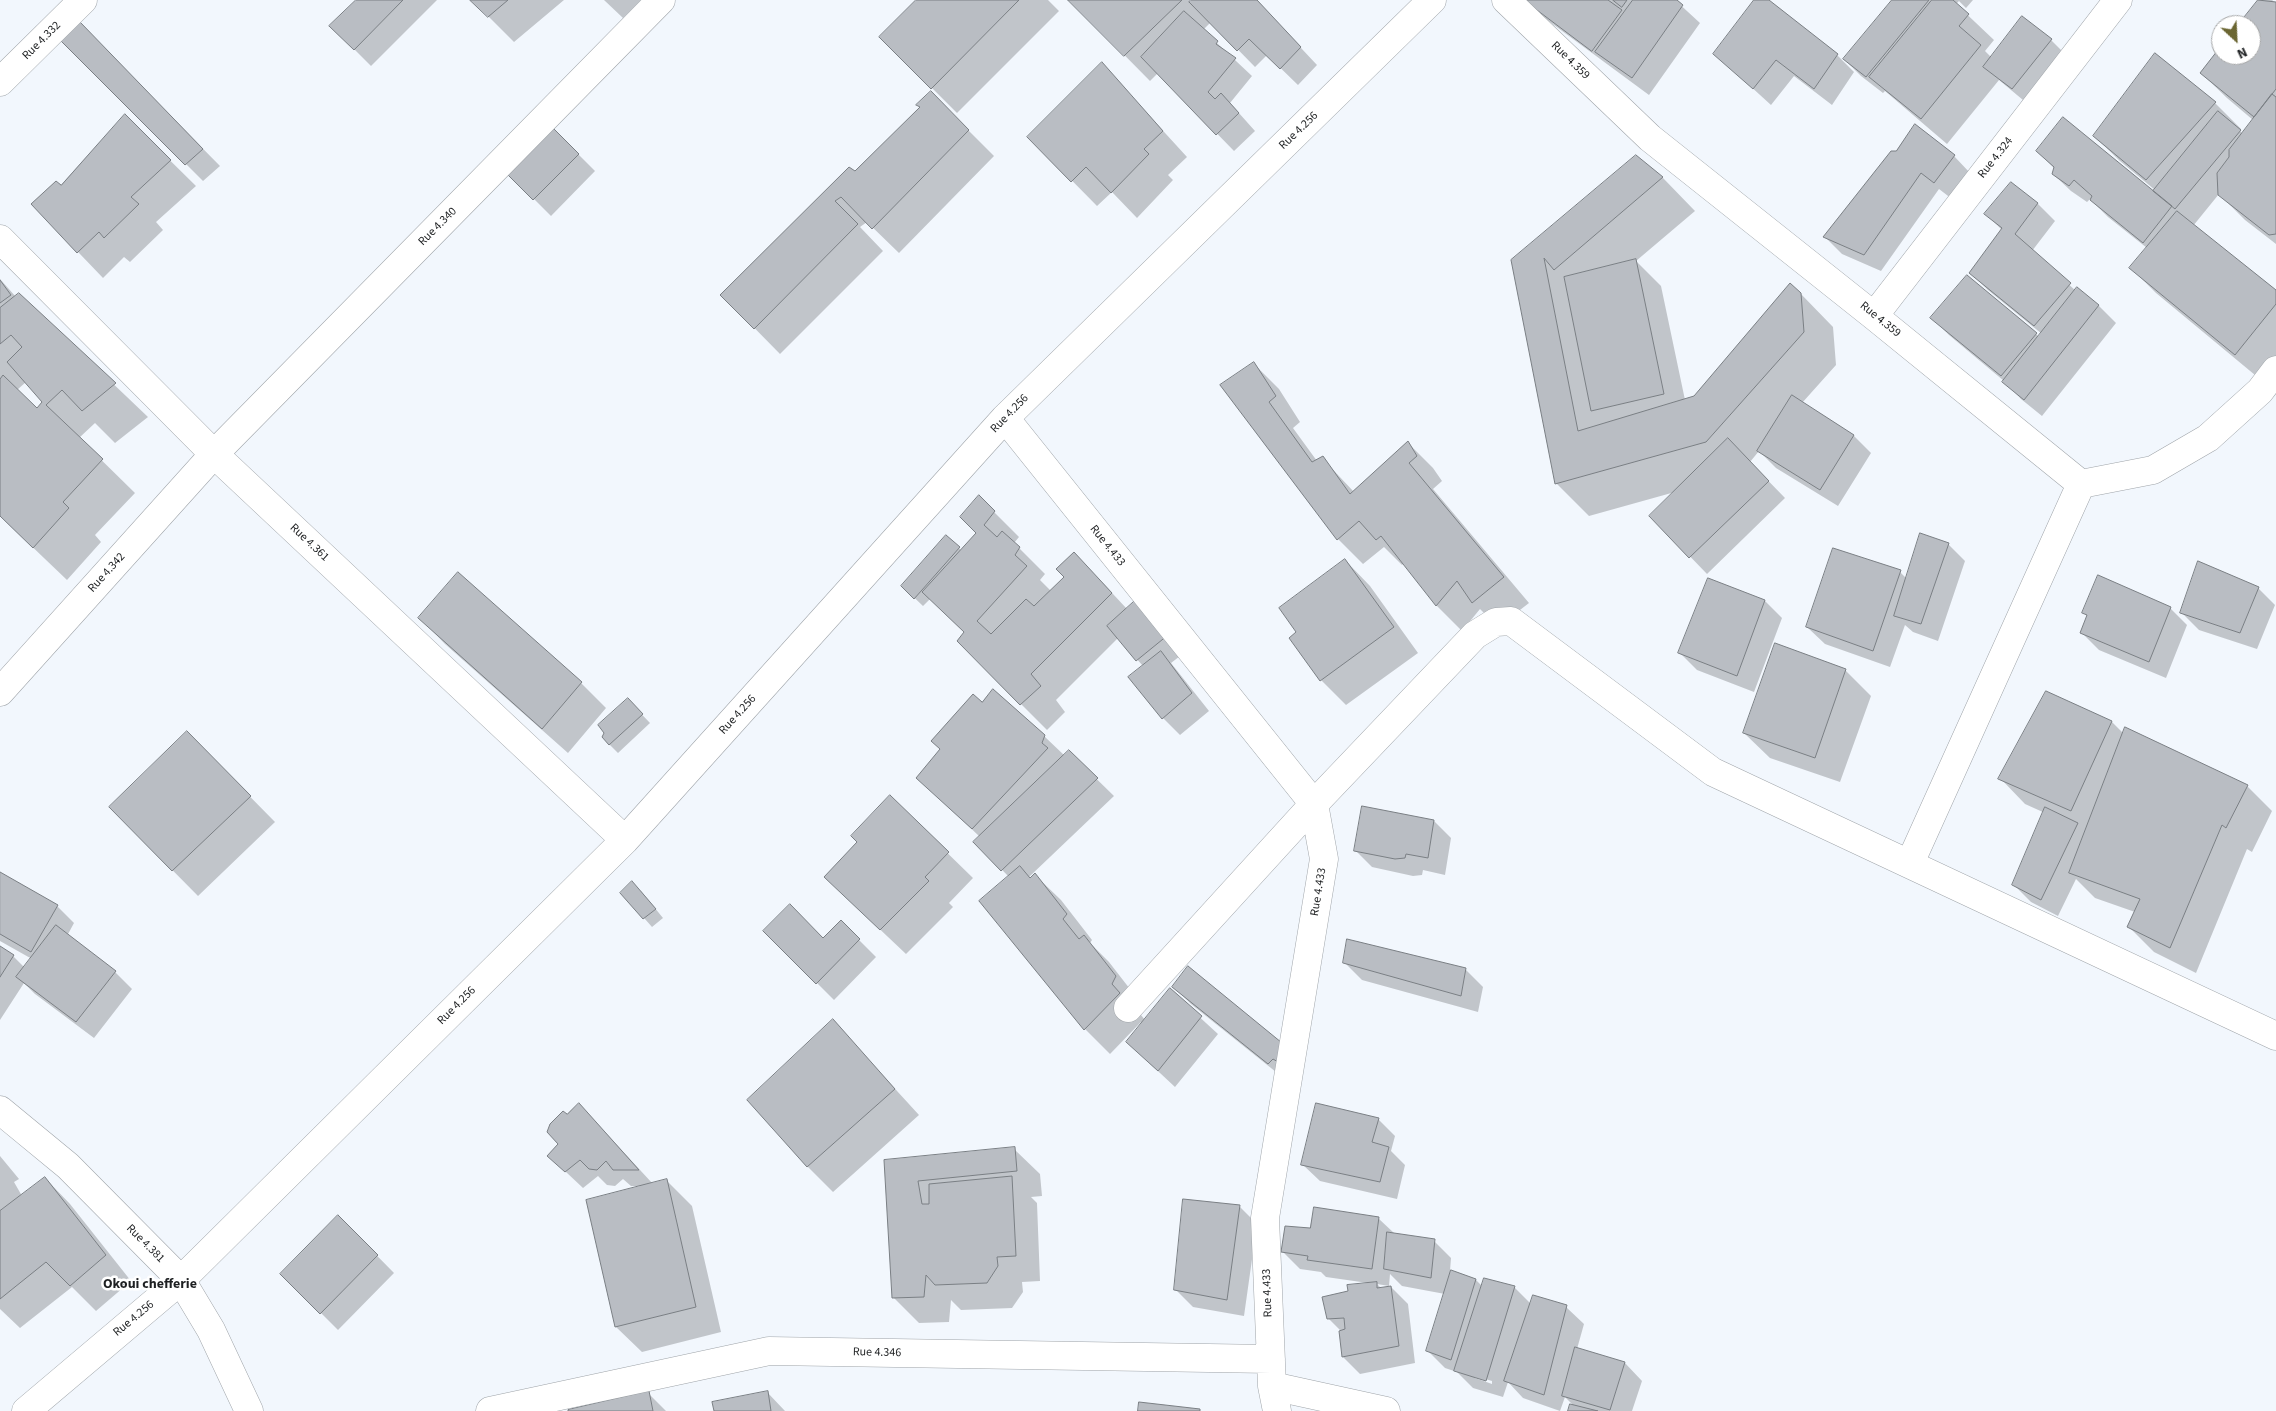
<!DOCTYPE html>
<html>
<head>
<meta charset="utf-8">
<style>
	body { margin:0 }
	#map { position:relative; width:2276px; height:1411px; overflow:hidden; background:#f2f7fd; font-family:"Source Sans 3",sans-serif }
	canvas { display:block }
	.north { position:absolute; left:2211px; top:15px; width:50px; height:50px; box-sizing:border-box; background:#fff; border:1px solid #a5a6a7; border-radius:50%; rotate:155deg; font-size:14px; font-weight:700; line-height:20px; text-align:center; color:#1e2022 }
	.north::after { content:''; display:block; margin:auto; width:18px; height:22px; background:#6b6632; clip-path:polygon(50% 0,100% 100%,50% 72%,0 100%) }
</style>
</head>
<body>
<div id="map">
<canvas width="2276" height="1411"></canvas>
<div class="north">N</div>
</div>
<script>
const ctx = document.querySelector('canvas').getContext('2d');
ctx.lineJoin = 'round';
function fillPath(path, color) {
  ctx.fillStyle = color;
  ctx.fill(path, 'evenodd');
}
function strokePath(path, color, width, dash) {
  ctx.strokeStyle = color;
  ctx.lineWidth = width;
  ctx.lineCap = dash ? 'butt' : 'round';
  ctx.setLineDash(dash || []);
  ctx.stroke(path);
}
function label(font, color, halo, rows, align = 'center') {
  ctx.font = font + ' "Source Sans 3",sans-serif';
  ctx.lineWidth = 5;
  ctx.setLineDash([]);
  ctx.textBaseline = 'middle';
  ctx.strokeStyle = halo;
  ctx.fillStyle = color;
  for (const [text, x, y, turn = 0] of rows) {
    ctx.save();
    ctx.translate(x, y);
    ctx.rotate((+turn || 0) * Math.PI / 180);
    ctx.textAlign = isNaN(turn) ? turn : align;
    if (halo) ctx.strokeText(text, 0, 0);
    ctx.fillText(text, 0, 0);
    ctx.restore();
  }
}
fillPath(new Path2D(`
	M358 0H437L371 66 348 43Z
	M472 0H564L514 42Z
	M604 0H641L623 18Z
	M918 0H1048L1059 11 957 113 881 37Z
	M1070 0H1189L1191 2 1193 0H1256L1317 65 1298 85 1267 55 1255 67 1211 22 1203 30 1252 76 1230 103 1255 131 1234 151 1158 73 1150 81Z
	M1524 0H1675L1700 23 1649 95 1535 11Z
	M1756 0H1767L1837 55 1854 72 1832 105 1794 76 1771 105 1715 54Z
	M1894 0H1973L1966 8 1959 1 1956 4 1994 40 1985 51 1992 58 2051 40 2068 57 2029 105 1999 80 1947 144 1885 91 1883 93 1861 76 1844 59Z
	M2260 0H2272L2276 3V244L2245 220 2219 194 2193 226 2276 292V360L2261 380 2156 293 2131 268 2147 248 2108 217 2090 199 2087 202 2071 191 2053 174 2055 169 2037 151 2153 193 2155 190 2120 161 2094 136 2155 55 2215 103 2241 129 2239 130 2243 134 2253 120 2227 98 2201 73 2221 48V55H2251V25H2240Z
	M80 24 220 166 203 181 63 41Z
	M1102 64 1187 157 1168 175 1173 180 1137 218 1112 192 1097 206 1029 137Z
	M931 93 994 156 899 253 867 222 860 227 883 251 780 354 722 295 855 173 921 108Z
	M125 116 196 186 156 222 163 230 130 262 124 257 103 278 33 205 61 187Z
	M554 130 595 171 551 216 510 175Z
	M1892 152 1954 156 1971 174 1952 199 1939 189 1881 271 1842 254 1825 237Z
	M1636 156 1663 178 1695 211 1636 261 1661 286 1685 400 1695 397 1800 293 1833 327 1836 365 1802 403 1854 436 1871 453 1838 506 1776 468 1759 451 1750 462 1785 498 1707 574 1651 516 1675 492 1589 516 1556 483 1512 260Z
	M2011 183 2038 204 2055 221 2032 251 2076 291 2078 289 2099 306 2116 323 2042 416 2021 399 2004 381 1949 335 1932 318 2036 334 2039 337 2042 334 1988 290 1971 273 2002 230 1986 214Z
	M0 279 16 297 19 294 148 417 115 443 95 423 79 438 135 493 95 535 101 542 67 580 0 516ZM26 382 43 402 37 410 17 390Z
	M1254 364 1279 389 1300 422 1293 428 1317 461 1322 458 1354 492 1408 443 1433 468 1442 481 1433 489 1529 603 1498 627 1480 609 1462 631 1437 606 1404 563 1402 565 1384 547 1363 564 1338 539 1222 385Z
	M979 497 1019 537 1014 543 1045 574 1040 580 1051 591 1099 579 1127 609 1184 653 1171 663 1209 711 1180 735 1163 718 1143 666 1118 638 1056 700 1065 712 1047 730 958 641 965 633 930 599 923 606 902 586 946 536 962 551 978 533Z
	M1948 544 1965 561 1938 641 1913 632 1905 625 1890 667 1825 644 1807 627 1900 572 1907 579Z
	M1345 560 1370 586 1418 653 1346 705 1321 680 1298 632Z
	M459 574 581 683 606 708 568 753 445 644 420 618Z
	M1709 579 1765 601 1782 618 1754 692 1697 670 1680 653Z
	M2258 588 2275 605 2257 649 2199 630 2182 613Z
	M2170 608 2187 625 2166 678 2099 650 2081 632 2088 617 2084 613Z
	M1845 670 1871 696 1840 782 1770 758 1744 733Z
	M2046 693 2112 722 2124 734 2247 786 2272 811 2252 852 2247 849 2196 973 2154 952 2128 926 2135 912 2095 898 2076 879 2058 916 2031 902 2014 885 2045 813 2025 804 2000 778Z
	M628 700 650 723 618 753 609 744Z
	M982 704 1044 736 1065 756 1069 752 1114 796 1029 877 1031 879 1035 875 1061 900 1092 940 1090 943 1109 962 1140 1002 1137 1010 1145 1020 1170 990 1218 1034 1175 1087 1145 1059 1141 1022 1110 1054 1085 1029 1009 877 975 842 980 837 918 778Z
	M212 758 275 822 198 896 110 807Z
	M890 797 973 878 949 903 953 907 906 954 851 902 859 843Z
	M1434 821 1451 838 1445 875 1423 870 1422 875 1413 876 1372 867 1355 850Z
	M0 873 57 906 74 923 67 936 115 972 132 989 94 1038 35 994 24 983 0 1020V948L13 956 25 968 32 959 0 941Z
	M641 891 663 918 652 927 622 893Z
	M841 922 876 957 834 1000 765 931 823 940Z
	M1345 963 1466 970 1483 987 1478 1012 1362 980Z
	M1188 968 1290 1075 1286 1080 1191 1004 1173 986Z
	M833 1021 919 1115 833 1192 808 1167 749 1100Z
	M579 1104 653 1184 667 1181 692 1206 721 1332 642 1352 616 1327 641 1186H631L623 1179 615 1186 607 1185 598 1176 583 1188 549 1156 560 1144 567 1116Z
	M1378 1119 1395 1136 1391 1151 1405 1165 1397 1199 1320 1181 1302 1164Z
	M1014 1149 1040 1174 1042 1196 1031 1197 1037 1203 1040 1281 1022 1282 1023 1292 1012 1308 961 1310 951 1300 949 1322 919 1323 894 1298 886 1161Z
	M0 1156 19 1179 14 1182 22 1196 45 1178 70 1204 131 1281 96 1311 72 1287 20 1328 0 1309Z
	M1239 1206 1257 1224 1244 1316 1193 1307 1175 1289Z
	M338 1216 394 1273 338 1330 282 1274Z
	M1378 1218 1395 1234 1434 1241 1451 1258 1450 1271 1476 1280 1483 1287H1514L1531 1304 1566 1307 1584 1324 1577 1349 1625 1363 1642 1381 1632 1411H1569L1574 1406 1565 1397 1560 1411 1523 1398 1508 1382 1503 1397 1473 1388 1457 1372 1445 1368 1428 1351 1445 1294 1402 1286 1390 1274 1389 1286 1377 1284 1382 1289 1391 1287 1408 1304 1415 1363 1360 1374 1343 1357 1342 1332 1328 1318 1349 1292 1368 1283 1326 1277 1321 1272 1300 1269 1283 1252 1311 1229ZM1475 1376 1492 1381V1384L1475 1378Z
	M767 1392 785 1411H715Z
	M648 1393 666 1411H569Z`), '#0003');
const building = new Path2D(`
	M356 0H403L354 50 329 26Z
	M470 0H508L488 17Z
	M916 0H1019L931 89 879 37Z
	M1068 0H1182L1124 56Z
	M1191 0H1257L1301 47 1280 69 1249 39 1237 51 1189 2Z
	M1524 0H1608L1622 10 1592 51Z
	M1613 0H1627L1622 7Z
	M1633 0H1677L1683 5 1632 78 1595 52Z
	M1754 0H1769L1838 54 1814 89 1776 60 1753 89 1713 54Z
	M1892 0H1929L1866 77 1843 59Z
	M1932 0H1953L1969 14 1959 26 1981 45 1921 119 1869 77Z
	M2258 0 2276 2V89L2254 117 2200 73 2221 46V55H2251V25H2238Z
	M1184 11 1218 41 1216 44 1236 58 1208 92 1215 99 1221 93 1239 113 1216 135 1141 57Z
	M2022 16 2052 39 2012 89 1983 67Z
	M80 22 203 149 185 165 61 41Z
	M2155 53 2216 102 2146 180 2093 136Z
	M1102 62 1163 131 1144 149 1149 154 1111 193 1086 167 1071 182 1027 137Z
	M931 91 969 130 872 229 841 197 835 201 858 224 754 329 720 295 849 167 855 171 920 107 916 105Z
	M2272 94 2276 97V234L2269 235 2218 195 2217 173 2229 157V150Z
	M2218 111 2241 130 2175 209 2153 191Z
	M125 114 171 160 131 197 139 204 104 238 99 232 77 253 31 204 56 181 61 185Z
	M2063 117 2172 206 2143 243 2090 200 2092 196 2074 180 2069 186 2052 174 2054 167 2036 151Z
	M1915 124 1955 155 1934 183 1921 173 1864 255 1823 237 1891 151H1896Z
	M554 129 579 154 533 200 508 175Z
	M1636 155 1663 177 1554 270 1544 258 1578 431 1694 396 1790 283 1801 293 1804 332 1706 442 1555 484 1511 260Z
	M2011 182 2038 203 2015 234 2071 283 2034 326 1969 273 2002 228 1984 214Z
	M2177 211 2276 290V304L2235 355 2129 268Z
	M1636 259 1664 394 1591 411 1564 277Z
	M1967 275 2037 333 2001 376 1930 318Z
	M0 280 11 295 0 303Z
	M2077 287 2099 305 2024 400 2002 382Z
	M19 293 116 383 82 411 62 390 46 405 103 459 63 502 69 508 33 548 0 516V379L3 375 37 408 42 402 7 362 22 347 11 335 0 344V308Z
	M1254 362 1276 396 1269 402 1312 462 1323 456 1350 494 1408 441 1417 456 1409 463 1504 577 1472 603 1457 581 1436 606 1381 536 1376 540 1359 521 1337 540 1220 385Z
	M1792 395 1854 435 1820 490 1757 451Z
	M1728 438 1769 481 1689 558 1649 516Z
	M979 495 995 511 984 525 997 537 1002 531 1020 547 1015 555 1027 566 977 621 991 634 1026 599 1034 606 1064 577 1056 569 1074 552 1112 593 1031 674 1041 686 1020 705 957 641 964 632 922 592 976 533 960 517Z
	M1920 533 1949 543 1921 624 1894 616Z
	M946 535 960 547 914 599 901 586Z
	M1833 548 1901 570 1873 651 1806 627Z
	M1345 559 1394 627 1320 681 1289 638 1296 632 1279 608Z
	M2198 561 2259 587 2240 633 2180 613Z
	M458 572 582 682 542 729 418 618Z
	M2098 575 2171 607 2149 662 2080 633 2087 615 2082 613Z
	M1708 578 1765 600 1737 676 1678 653Z
	M1138 598 1168 635 1136 661 1107 626Z
	M1775 643 1846 669 1815 758 1743 733Z
	M1161 651 1192 693 1162 719 1128 677Z
	M993 689 1045 735 1042 743 1048 748 972 829 916 778 940 749 931 741 973 694 982 702Z
	M2046 691 2112 721 2071 811 1998 779Z
	M628 698 643 714 609 745 602 737 604 733 598 725Z
	M2125 727 2248 785 2226 828 2222 825 2170 948 2127 927 2140 899 2069 873Z
	M187 731 251 796 172 871 109 807Z
	M1069 750 1098 778 1001 871 973 842Z
	M890 795 949 852 925 877 929 881 880 930 824 877 857 842 851 836Z
	M1362 806 1434 820 1428 858 1406 854 1405 858 1395 859 1354 851Z
	M2045 807 2078 823 2041 900 2012 885Z
	M1020 866 1030 878 1035 873 1067 914 1063 919 1079 939 1084 935 1116 976 1112 984 1120 993 1084 1030 979 901Z
	M0 872 58 905 31 952 0 934Z
	M632 881 656 909 643 919 620 893Z
	M790 904 823 938 841 920 860 939 816 984 763 931Z
	M56 925 116 971 76 1022 16 977Z
	M1347 939 1466 968 1461 996 1343 963Z
	M0 946 14 955 0 977Z
	M1188 966 1287 1047 1278 1062 1273 1059 1268 1064 1172 987Z
	M1170 988 1202 1016 1158 1071 1126 1042Z
	M833 1019 895 1089 807 1167 747 1100Z
	M579 1103 639 1170H613L606 1161 597 1170 589 1169 580 1160 565 1172 547 1156 558 1144 547 1132 550 1124 563 1111 567 1114Z
	M1316 1103 1379 1118 1372 1142 1389 1147 1380 1182 1301 1165Z
	M1015 1147 1017 1171 918 1181 922 1204H929V1184L1012 1176 1016 1256 997 1257 998 1266 987 1283 935 1285 926 1275 924 1297 892 1298 884 1160Z
	M45 1177 106 1255 70 1286 46 1262 0 1299V1211Z
	M667 1179 696 1307 615 1327 586 1200Z
	M1183 1199 1240 1205 1227 1300 1174 1290Z
	M1314 1207 1379 1217 1372 1269 1307 1260 1308 1256 1281 1252 1285 1226 1310 1228Z
	M338 1215 378 1255 320 1314 280 1274Z
	M1387 1232 1435 1239 1431 1278 1384 1269Z
	M1451 1270 1476 1279 1451 1360 1426 1351Z
	M1484 1278 1515 1286 1486 1381 1454 1371Z
	M1377 1282V1288L1391 1286 1399 1346 1342 1357 1339 1331 1345 1329 1344 1318 1327 1319 1322 1297 1348 1291 1347 1285Z
	M1533 1295 1567 1305 1544 1395 1504 1381Z
	M1575 1347 1625 1362 1610 1410 1562 1396Z
	M649 1391 653 1411H568V1410Z
	M768 1391 771 1411H714L712 1402Z
	M1139 1402 1200 1409V1411H1138Z
	M1570 1404 1598 1411H1568Z`);
fillPath(building, '#b9bdc3');
strokePath(building, '#7a7f84', 1);
const minor = new Path2D(`
	M1506 0 1650 138 1874 316 2081 484 2153 470 2208 438 2260 391 2276 370
	M0 82 83 0
	M0 239 214 454 625 840
	M1874 316 2118 0
	M1005 418 1314 804 1324 859 1265 1218 1272 1386 1277 1411
	M0 692 214 454 661 0
	M1910 863 2081 484
	M1128 1008 1314 804 1475 635 1496 622 1511 621 1713 772 2276 1036
	M0 1110 68 1166 181 1280 211 1330 249 1411
	M1272 1386 1386 1411
	M26 1411 181 1280 625 840 1005 418 1432 0
	M490 1411 769 1351 1271 1359`);
strokePath(minor, '#9fa4a9', 29);
strokePath(minor, '#fff', 28);
label('12px', '#1e2022', '#fff', [
	["Rue 4.332",42,41,-45],
	["Rue 4.359",1570,61,44],
	["Rue 4.256",1299,131,-44],
	["Rue 4.324",1996,158,-52],
	["Rue 4.340",438,227,-45],
	["Rue 4.359",1880,320,39],
	["Rue 4.256",1010,414,-46],
	["Rue 4.361",309,543,43],
	["Rue 4.433",1107,546,51],
	["Rue 4.342",107,573,-48],
	["Rue 4.256",738,715,-48],
	["Rue 4.433",1319,892,-81],
	["Rue 4.256",457,1006,-45],
	["Rue 4.381",145,1244,45],
	["Rue 4.433",1268,1293,-92],
	["Rue 4.256",134,1319,-40],
	["Rue 4.346",877,1353,1]
]);
label('bold 14px', '#1e2022', '#fff', [
	["Okoui chefferie",150,1285]
]);
</script>
</body>
</html>
